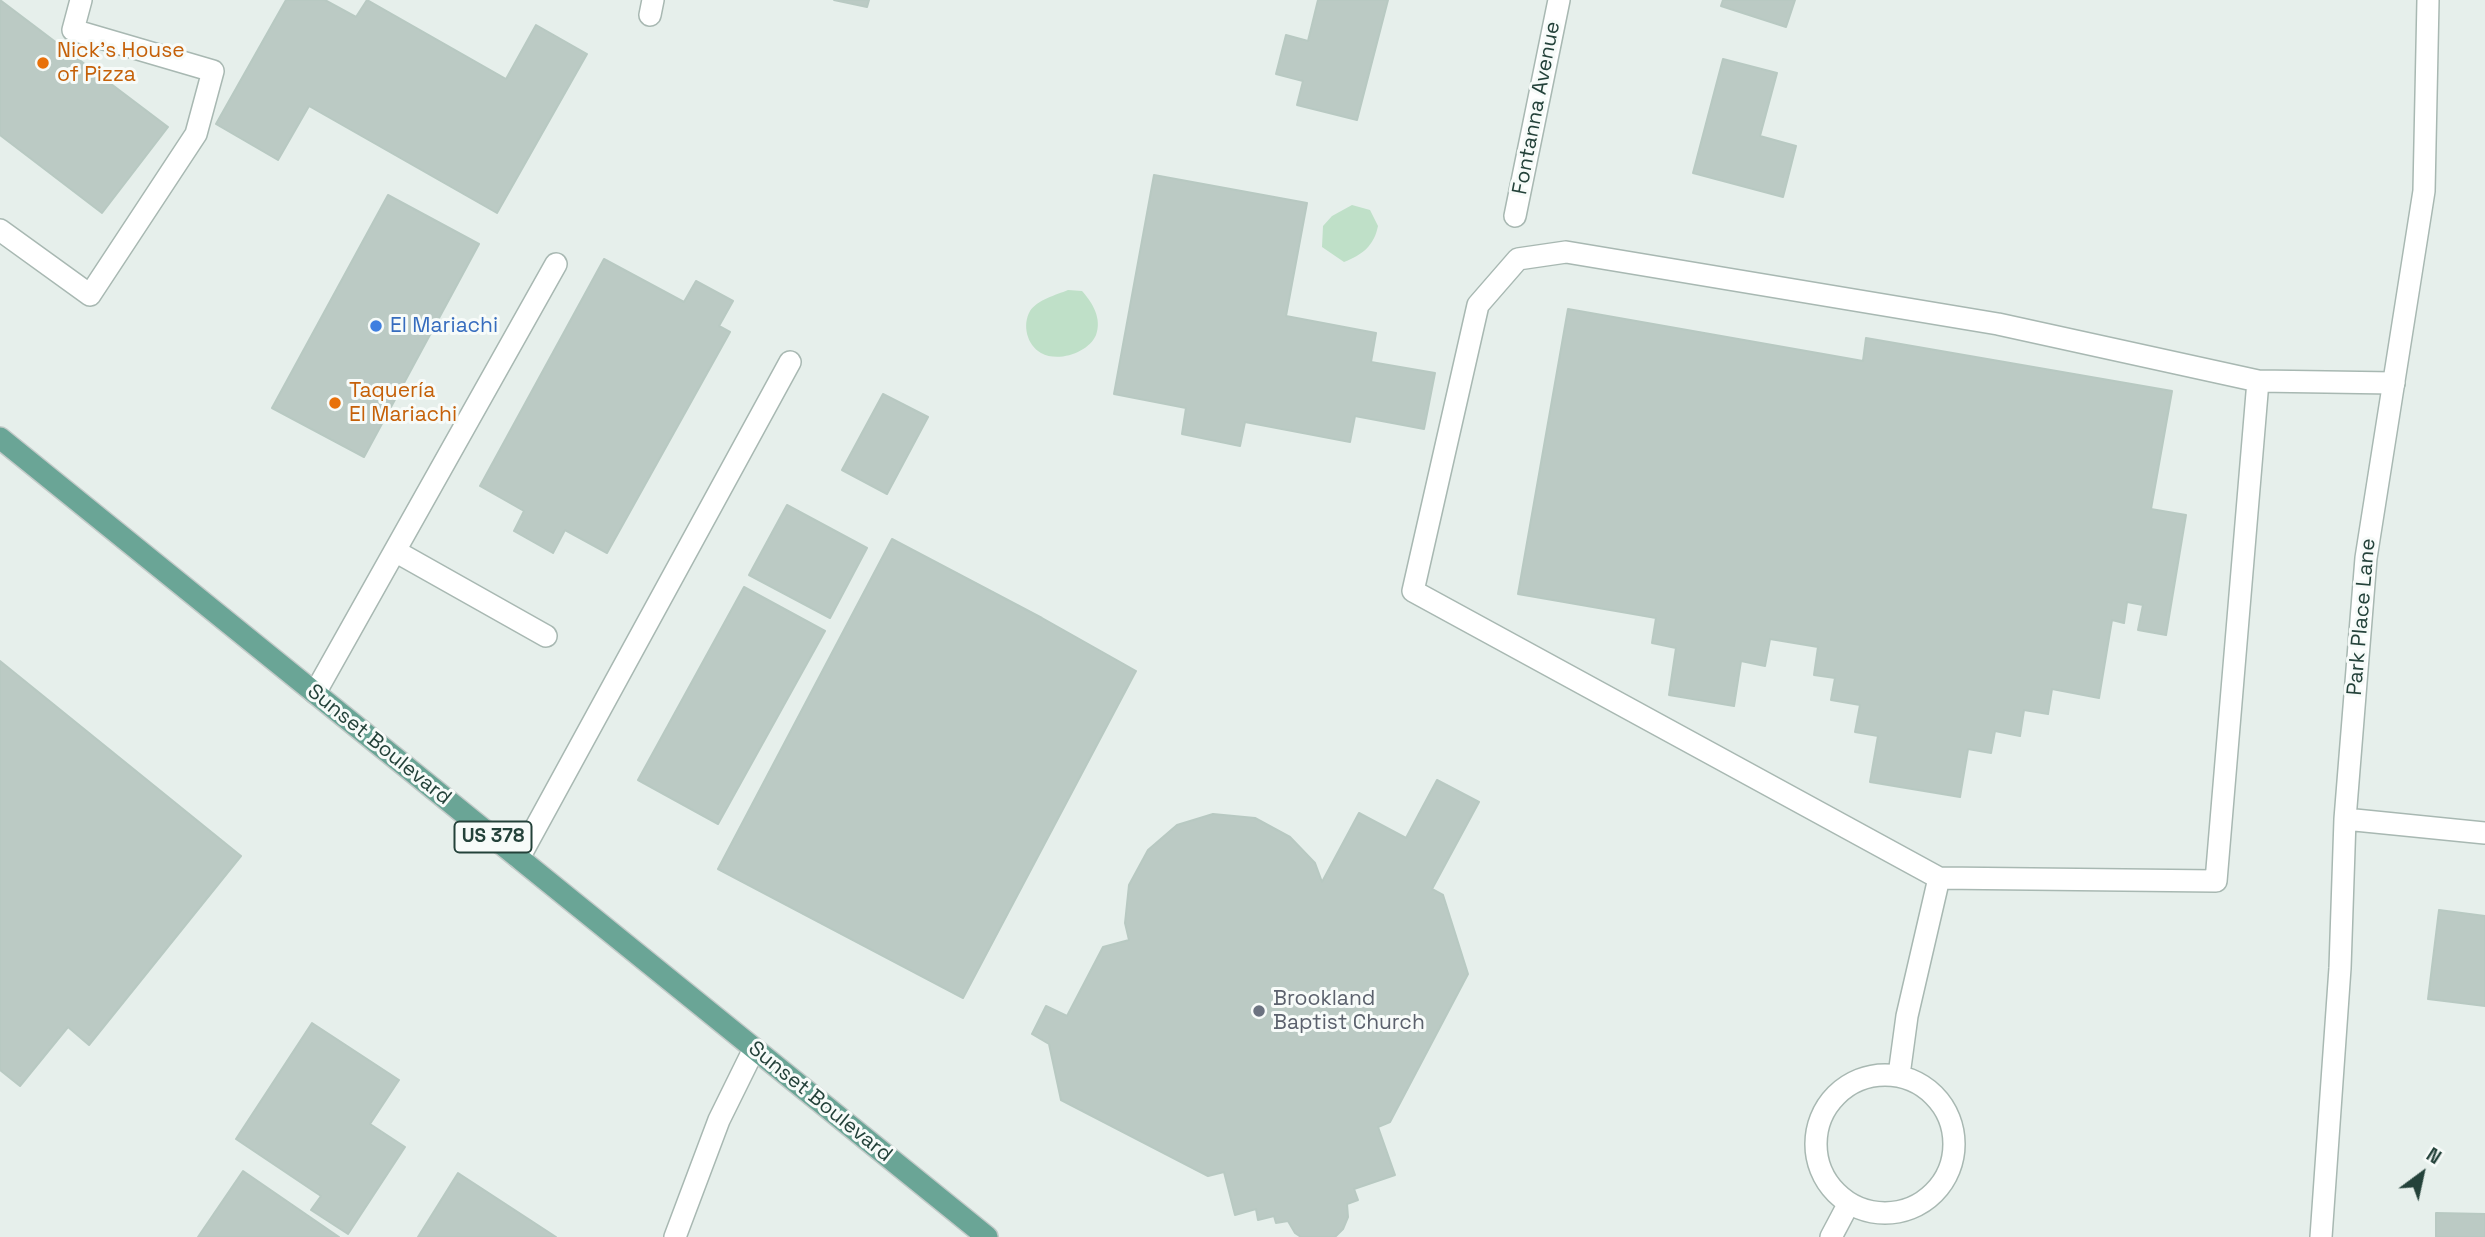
<!DOCTYPE html>
<html>
<head>
<meta charset="utf-8">
<style>
	body { margin:0 }
	#map { position:relative; width:2485px; height:1237px; overflow:hidden; background:#e6efeb; font-family:"Space Grotesk",sans-serif }
	canvas { display:block }
	.north { position:absolute; left:2387px; top:1139px; width:70px; height:70px; -webkit-text-stroke:5px #f7fbf9; paint-order:stroke; rotate:33deg; font-size:19px; font-weight:700; line-height:28px; text-align:center; color:#24423a }
	.north::after { content:''; display:block; margin:auto; width:24px; height:32px; background:#24423a; clip-path:polygon(50% 0,100% 100%,50% 72%,0 100%) }
</style>
</head>
<body>
<div id="map">
<canvas width="2485" height="1237"></canvas>
<div class="north">N</div>
</div>
<script>
const ctx = document.querySelector('canvas').getContext('2d');
ctx.lineJoin = 'round';
function fillPath(path, color) {
  ctx.fillStyle = color;
  ctx.fill(path, 'evenodd');
}
function strokePath(path, color, width, dash) {
  ctx.strokeStyle = color;
  ctx.lineWidth = width;
  ctx.lineCap = dash ? 'butt' : 'round';
  ctx.setLineDash(dash || []);
  ctx.stroke(path);
}
function label(font, color, halo, rows, align = 'center') {
  ctx.font = font + ' "Space Grotesk",sans-serif';
  ctx.lineWidth = 6;
  ctx.setLineDash([]);
  ctx.textBaseline = 'middle';
  ctx.strokeStyle = halo;
  ctx.fillStyle = color;
  for (const [text, x, y, turn = 0] of rows) {
    ctx.save();
    ctx.translate(x, y);
    ctx.rotate((+turn || 0) * Math.PI / 180);
    ctx.textAlign = isNaN(turn) ? turn : align;
    if (halo) ctx.strokeText(text, 0, 0);
    ctx.fillText(text, 0, 0);
    ctx.restore();
  }
}
fillPath(new Path2D(`
	M1352 205 1370 210 1378 226C1374 246 1362 255 1344 262L1322 247 1323 226 1332 216Z
	M1068 290 1082 291C1093 303 1102 319 1096 335 1089 352 1059 363 1041 353 1027 345 1022 325 1030 311 1037 300 1056 295 1068 290Z`), '#bfe0c8');
const building = new Path2D(`
	M0 0 168 127 102 213 0 135Z
	M286 0H325L356 17 367 0 506 79 536 25 587 54 497 213 309 106 278 160 216 124Z
	M834 0H869L867 7Z
	M1318 0H1388L1357 120 1297 105 1303 81 1276 74 1286 35 1308 41Z
	M1723 0H1795L1786 27 1721 6Z
	M1723 59 1777 73 1760 136 1796 146 1783 197 1693 173Z
	M1154 175 1307 203 1286 316 1376 333 1371 362 1435 373 1424 429 1355 416 1350 442 1245 422 1240 446 1182 434 1186 408 1114 394Z
	M388 195 479 244 364 457 272 408Z
	M604 259 684 302 696 281 733 301 719 326 730 332 607 553 565 530 553 553 514 531 524 511 480 486Z
	M1568 309 1863 361 1866 338 2172 391 2151 509 2186 515 2166 635 2138 630 2143 605 2127 602 2124 623 2112 620 2099 698 2052 689 2048 714 2024 710 2020 736 1995 731 1991 753 1968 749 1960 797 1870 782 1878 736 1855 732 1860 705 1831 700 1835 678 1814 675 1818 647 1770 639 1765 666 1741 661 1734 706 1669 695 1676 648 1652 643 1656 618 1518 594Z
	M883 394 928 417 887 494 842 470Z
	M787 505 867 548 830 618 749 575Z
	M892 539 1042 618 1136 671 963 998 718 869Z
	M744 587 825 631 718 824 638 780Z
	M0 661 241 856 89 1045 68 1027 20 1086 0 1070Z
	M1437 780 1479 802 1432 889 1443 895 1468 974 1390 1122 1378 1127 1395 1175 1354 1189 1358 1200 1347 1204 1348 1217 1343 1229 1335 1237H1301L1295 1233 1288 1221 1276 1223 1274 1216 1258 1220 1256 1209 1235 1215 1224 1172 1208 1176 1061 1100 1049 1044 1032 1034 1046 1006 1067 1016 1103 947 1129 940 1125 923 1129 885 1148 850 1177 825 1213 814 1255 818 1290 837 1315 863 1322 882 1359 813 1406 838Z
	M2439 910 2485 916V1006L2428 999Z
	M312 1023 399 1080 370 1124 405 1147 348 1234 311 1210 321 1196 236 1139Z
	M243 1171 339 1237H198Z
	M458 1173 556 1237H418Z
	M2436 1213 2485 1214V1237H2436Z`);
fillPath(building, '#bbcac4');
strokePath(building, '#b8c9c2', 2);
const lane = new Path2D(`
	M0 230 90 295 196 134 213 71 73 30 81 0
	M395 551 546 636
	M315 693 556 264
	M519 858 790 362
	M1939 878 1413 591 1478 305 1518 259 1566 252 1998 324 2258 381
	M1816 1144a69 69 0 1 1 138 0a69 69 0 1 1-138 0Z
	M1899 1075 1907 1016 1939 878 2216 881 2258 381 2394 383
	M675 1237 719 1120 754 1049
	M1831 1237 1849 1203`);
const street = new Path2D(`
	M650 15 653 0
	M1515 216 1559 0
	M2345 819 2485 833
	M2321 1237 2340 968 2345 819 2366 558 2424 191 2428 0`);
const primary = new Path2D(`
	M0 438 987 1237`);
strokePath(lane, '#a8b8b2', 24);
strokePath(street, '#a8b8b2', 24);
strokePath(primary, '#c2cac8', 24);
strokePath(lane, '#fff', 21);
strokePath(street, '#fff', 21);
strokePath(primary, '#6aa596', 21);
for (const [x, y, r, color] of [
	[43,63,7,"#e8710a"],
	[376,326,7,"#3f7fe0"],
	[335,403,7,"#e8710a"],
	[1259,1011,7,"#6b7280"]
]) {
  const dot = new Path2D();
  dot.arc(x, y, r, 0, 2 * Math.PI);
  ctx.fillStyle = color;
  ctx.fill(dot);
  strokePath(dot, '#f7fbf9', 2.5);
}
for (const [x, y, w] of [
	[493,837,77]
]) {
  const box = new Path2D();
  box.roundRect(x - w / 2, y - 15.5, w, 31, 5);
  ctx.fillStyle = '#f7fbf9';
  ctx.fill(box);
  strokePath(box, '#24423a', 2);
}
label('bold 19px', '#24423a', null, [
	["US 378",493,837]
]);
label('21px', '#c56008', '#f7fbf9', [
	["Nick's House",57,51],
	["of Pizza",57,75],
	["Taquería",349,391],
	["El Mariachi",349,415]
], 'left');
label('21px', '#24423a', '#f7fbf9', [
	["Fontanna Avenue",1537,108,-79],
	["Park Place Lane",2362,617,-85],
	["Sunset Boulevard",379,745,39],
	["Sunset Boulevard",820,1102,39]
]);
label('21px', '#366cbe', '#f7fbf9', [
	["El Mariachi",390,326]
], 'left');
label('21px', '#5b616d', '#f7fbf9', [
	["Brookland",1273,999],
	["Baptist Church",1273,1023]
], 'left');
</script>
</body>
</html>
